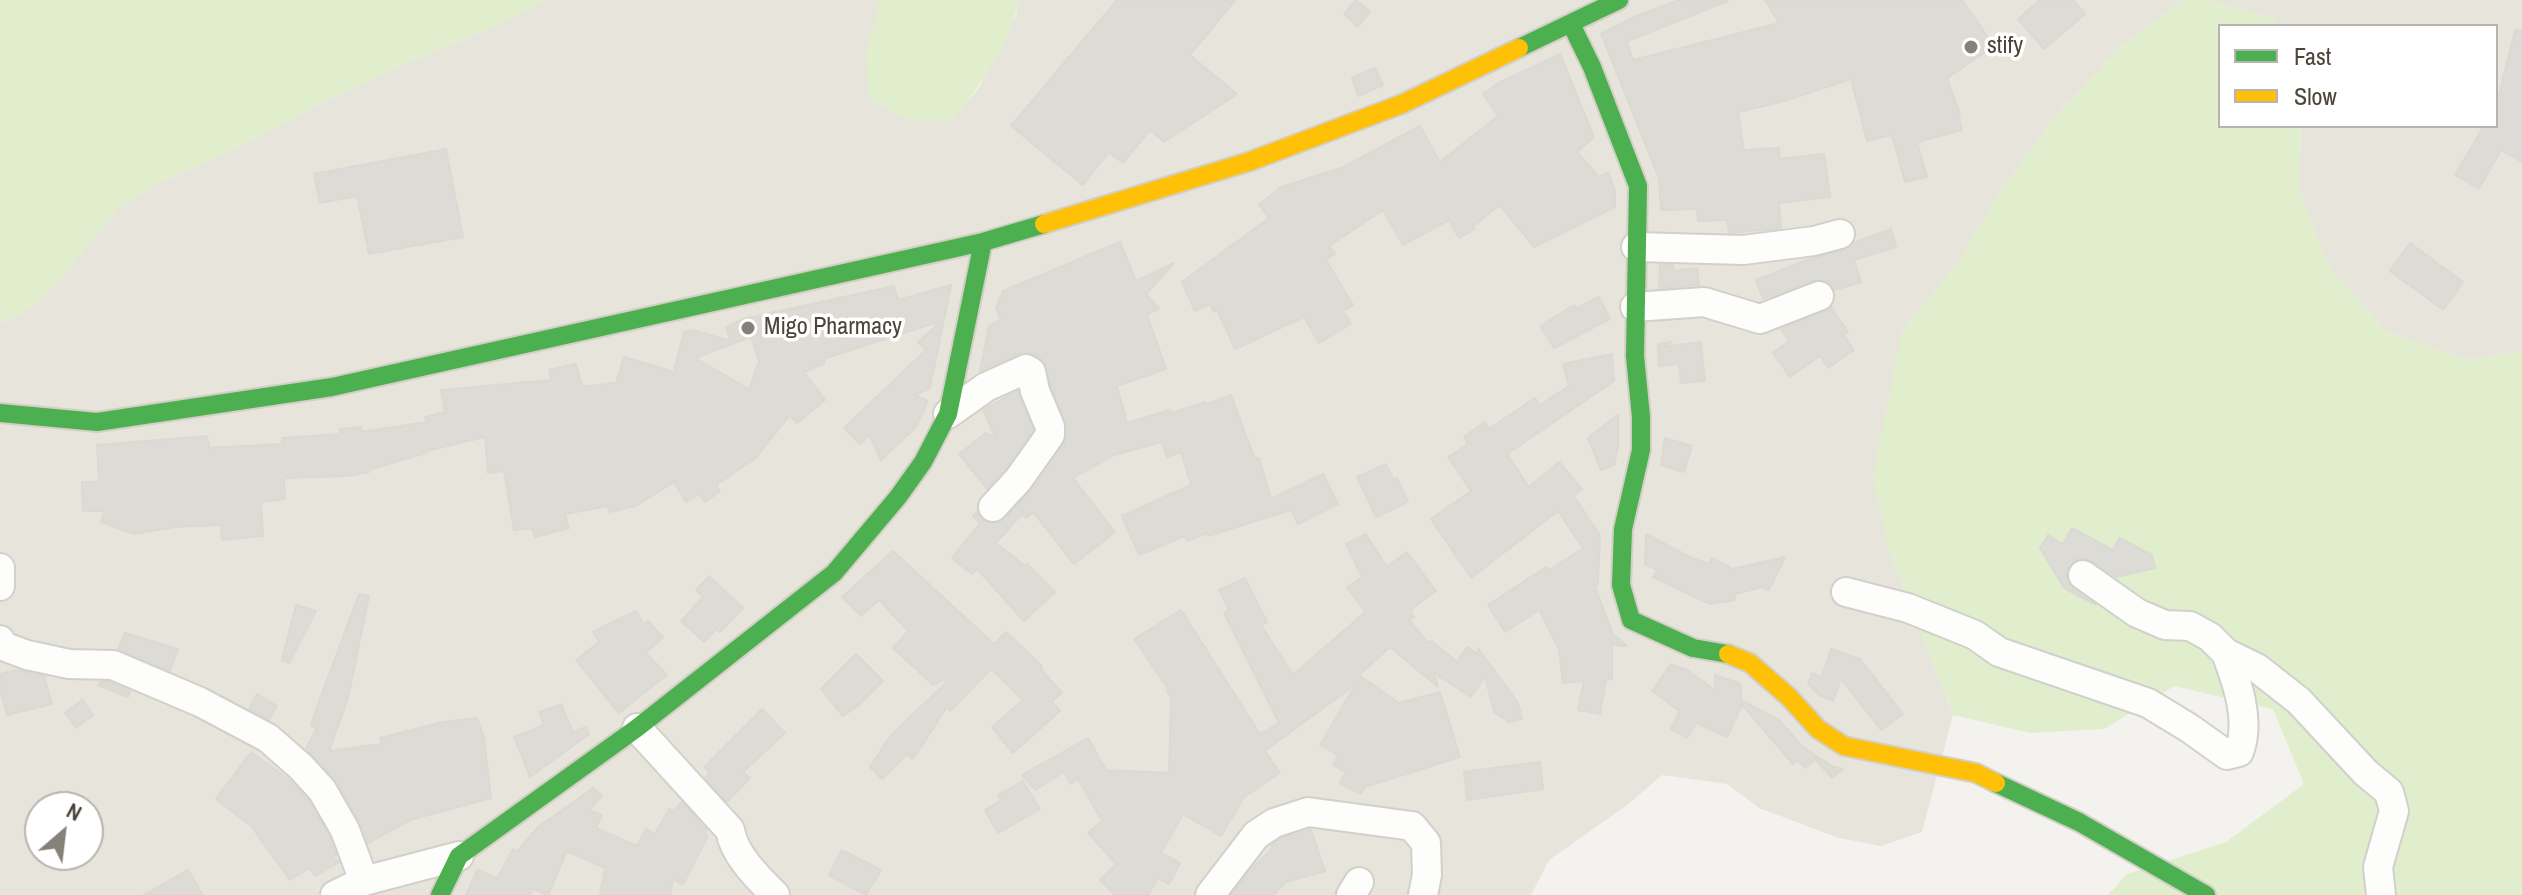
<!DOCTYPE html>
<html>
<head>
<meta charset="utf-8">
<style>
	body { margin:0 }
	#map { position:relative; width:2522px; height:895px; overflow:hidden; background:#f3f2ee; font-family:"Archivo Narrow",sans-serif }
	canvas { display:block }
	.legend { position:absolute; left:2218px; top:24px; width:280px; height:104px; box-sizing:border-box; background:#fff; border:2px solid #b7b4af; margin:0; padding:10px 14px; list-style:none; font-size:24px; color:#4b4438 }
	.legend li { display:flex; align-items:center; gap:16px; height:40px }
	.legend b { width:40px; border:2px solid #b7b4af }
	.north { position:absolute; left:24px; top:791px; width:80px; height:80px; box-sizing:border-box; background:#fff; border:2px solid #b7b4af; border-radius:50%; rotate:28deg; font-size:22px; font-weight:700; line-height:32px; text-align:center; color:#4b4438 }
	.north::after { content:''; display:block; margin:auto; width:28px; height:36px; background:#868178; clip-path:polygon(50% 0,100% 100%,50% 72%,0 100%) }
</style>
</head>
<body>
<div id="map">
<canvas width="2522" height="895"></canvas>
<ul class="legend">
<li><b style="height:10px;background:#4caf50"></b>Fast</li>
<li><b style="height:10px;background:#ffc107"></b>Slow</li>
</ul>
<div class="north">N</div>
</div>
<script>
const ctx = document.querySelector('canvas').getContext('2d');
ctx.lineJoin = 'round';
function fillPath(path, color) {
  ctx.fillStyle = color;
  ctx.fill(path, 'evenodd');
}
function strokePath(path, color, width, dash) {
  ctx.strokeStyle = color;
  ctx.lineWidth = width;
  ctx.lineCap = dash ? 'butt' : 'round';
  ctx.setLineDash(dash || []);
  ctx.stroke(path);
}
function label(font, color, halo, rows, align = 'center') {
  ctx.font = font + ' "Archivo Narrow",sans-serif';
  ctx.lineWidth = 7;
  ctx.setLineDash([]);
  ctx.textBaseline = 'middle';
  ctx.strokeStyle = halo;
  ctx.fillStyle = color;
  for (const [text, x, y, turn = 0] of rows) {
    ctx.save();
    ctx.translate(x, y);
    ctx.rotate((+turn || 0) * Math.PI / 180);
    ctx.textAlign = isNaN(turn) ? turn : align;
    if (halo) ctx.strokeText(text, 0, 0);
    ctx.fillText(text, 0, 0);
    ctx.restore();
  }
}
fillPath(new Path2D(`
	M547 0H880L879 11 951 121 979 88 1016 15 1019 0H2184L2120 47 2055 117 2002 189 1957 265 1902 331 1888 548 1953 715 1922 832 1881 846 1839 838 1759 808 1727 784 1662 775 1630 803 1549 860 1531 895H0V324L30 308 64 275 118 209 156 184 241 146 321 103 407 63 500 24ZM40 807H88V855H40Z
	M2210 0H2522V351L2467 360 2387 332 2329 268 2299 190 2301 126H2496V26H2277L2274 19Z`), '#e7e4db');
fillPath(new Path2D(`
	M0 0H547L500 24 407 63 321 103 241 146 156 184 118 209 64 276 30 308 0 324Z
	M880 0H1019C1010 43 979 88 952 121L907 119 868 98 866 52Z
	M2184 0H2210L2275 19 2277 26H2220V126H2301L2299 190 2329 268 2387 332 2467 360 2522 351V895H2108L2127 874 2226 842 2304 784 2273 709 2174 686 2104 729 2030 733 1953 715 1888 548 1873 478 1902 331 1957 265 2002 189 2055 117 2120 47Z`), '#e0eece');
const building = new Path2D(`
	M1117 0H1235L1190 55 1237 94 1164 142 1150 130 1123 163 1109 152 1083 185 1011 126Z
	M1356 0 1370 12 1358 27 1344 14Z
	M1679 0 1728 1 1627 41 1633 60 1779 23 1765 0H1962L1994 46 1947 78 1960 114H1958L1962 130 1917 142 1927 177 1905 182 1892 135 1867 141 1851 79 1781 102 1738 112 1744 150 1779 148 1780 159 1824 154 1830 197 1779 203 1781 228 1729 233 1727 220 1698 221 1697 209 1661 210 1659 178 1601 34 1634 17Z
	M2040 0H2073L2085 14 2044 49 2018 19Z
	M2515 30 2522 31V162L2501 150 2479 189 2455 175 2484 126H2496V107Z
	M1560 54 1594 137 1577 152 1599 177 1608 172 1615 190V207L1534 247 1500 205 1473 226 1475 229 1459 238 1449 220 1403 245 1383 210 1329 246 1335 254 1326 260 1353 305 1343 311 1351 324 1319 343 1304 317 1235 349 1217 310 1214 312 1210 304 1195 311 1182 282 1269 218 1259 205 1281 187 1344 167 1420 126 1440 162 1498 116 1483 94 1499 83Z
	M1375 68 1383 85 1358 96 1352 78Z
	M446 149 463 237 369 254 357 196 320 203 314 174Z
	M1891 229 1896 247 1854 260 1861 282 1835 290 1829 282 1814 280 1763 299 1756 280 1812 258 1844 250 1854 243Z
	M1120 242 1136 281 1174 263 1146 294 1159 309 1147 314 1166 369 1117 386 1127 423 1170 410 1171 413 1205 402 1206 405 1231 395 1255 459 1259 458 1271 499 1323 474 1338 504 1298 524 1291 510 1208 536 1207 533 1187 541 1185 536 1139 555 1122 516 1191 485 1181 452 1167 457 1162 442 1114 455 1073 478 1115 532 1074 564 1033 512 1026 518 1022 514 996 543 1025 566 1027 564 1055 592 1024 621 977 569 972 574 952 558 980 523 973 516 977 512 981 519 988 523H999L1030 492 1064 445 1067 426 1051 386 1047 368 1040 357 1028 352 1020 353 980 371 989 326 1001 320 996 308 1003 291Z
	M2410 243 2463 282 2443 310 2390 271Z
	M1660 265H1673L1674 271 1697 268 1699 285 1659 288Z
	M951 285 930 388 915 395 927 401 926 406 915 428 881 460 869 435 860 444 844 428 926 350 918 342 941 321 823 359 825 363 804 372 825 400 797 423 790 415 756 458 716 485 720 491 705 502 699 494 686 502 674 482 636 506 609 512 608 506 565 514 569 528 535 537 532 528 514 530 504 471 488 473 485 437 426 451V453L368 470 369 472 347 476 284 478 285 499 261 502 263 536 222 540 221 525 174 527 134 534 101 522 105 511H83L82 482H99L97 445 207 436 209 448 282 444V438L340 434V429L361 427 362 432 427 422 425 417 445 412 441 390 551 380 549 370 576 364 582 387 616 383 624 357 671 371 673 375 684 332 692 330 731 341 726 328 743 319 894 286 898 300ZM751 337 759 361 749 389 695 358Z
	M1599 297 1610 319 1554 348 1540 326 1574 305 1576 309Z
	M1831 307 1848 332 1844 335 1854 350 1828 368 1820 356 1790 377 1773 353 1789 341 1781 329Z
	M1672 342 1664 347 1701 342 1705 381 1681 383 1679 364 1659 366 1658 344Z
	M1612 354 1614 381 1507 454 1529 487 1559 462 1582 489 1574 496 1600 536 1598 584H1594L1613 634 1627 646 1612 645V679L1606 680 1600 714 1578 710 1584 681 1563 683 1559 649 1539 610 1505 632 1488 605 1546 567 1548 571 1583 548 1558 511 1471 578 1431 519 1471 491 1448 457 1468 444 1464 437 1485 422 1489 429 1535 398 1540 405 1569 386 1563 364Z
	M1018 391 1033 430 1005 469 987 489 959 454 986 433 996 438 983 410Z
	M1618 414V447L1614 465 1601 470 1588 438Z
	M1665 438 1692 446 1684 472 1661 465Z
	M1386 464 1393 480 1397 478 1408 502 1376 517 1357 477Z
	M2072 528 2113 550 2119 538 2152 555 2155 568 2116 577 2092 561 2084 558 2075 560 2066 573 2067 581 2073 589 2096 605 2064 588 2040 548 2048 535 2063 544Z
	M1366 534 1387 567 1407 552 1436 591 1410 610 1414 617 1409 620 1428 643 1432 641 1457 662 1467 647 1479 655 1478 648 1518 703 1522 719 1509 722 1494 712 1485 676 1471 697 1434 673 1438 687 1390 647 1359 675 1399 703 1440 692 1460 757 1365 787 1361 794 1340 783 1346 772 1333 765 1338 755 1320 745 1356 684 1265 751 1280 773 1244 797 1221 836 1183 814 1161 853 1180 863 1169 884 1158 878 1148 895H1115L1100 880 1116 864 1088 833 1102 821 1078 779 1071 784 1064 772 1035 790 1022 775 1088 738 1106 770 1169 773 1171 698 1167 691 1169 690 1134 639 1181 610 1260 734 1279 723 1224 613 1229 610 1219 590 1245 578 1267 622 1261 625 1293 675 1365 612 1347 587 1362 577 1346 544Z
	M1646 534 1692 558 1709 564 1712 558 1732 569 1785 557 1769 590 1763 587 1734 594 1735 600 1710 604 1653 577 1657 570 1645 564Z
	M893 551 994 644 1006 632 1042 666 1040 668 1062 693 1052 701 1060 711 1013 753 992 727 1023 700 991 669 950 711 947 707 913 759 906 755 882 779 870 767 891 735 947 682 945 679 933 685 893 648 908 631 879 600 861 616 842 597Z
	M709 576 743 608 720 632 716 629 704 642 681 621 703 597 696 590Z
	M359 594 369 596 348 698 329 751 382 744 380 738 443 722 477 718 484 738 491 798 410 820 368 843 360 822 337 782 306 749 317 728 311 726 314 715Z
	M296 605 316 611 289 663 282 660Z
	M636 611 644 625 648 621 663 637 646 653 667 675 619 713 576 660 599 642 593 632Z
	M125 633 178 649 170 671 118 649Z
	M1831 649 1860 659 1903 714 1881 730 1841 679 1833 701 1819 695 1808 684 1812 673 1822 677Z
	M856 654 883 681 860 704 843 716 821 689Z
	M1671 664 1687 670 1715 690V675L1738 683 1741 686V700L1780 721 1801 745 1818 757 1805 768 1798 760 1793 764 1742 705 1727 737 1696 723 1687 738 1671 729 1680 711 1652 691Z
	M18 670 44 676 52 704 7 715 0 689V674Z
	M100 682H109L130 691 128 697 98 685Z
	M257 694 277 706 269 719 249 709Z
	M82 700 93 715 76 728 65 713Z
	M561 704 573 732 586 727 589 734 530 777 514 737 544 725 539 712Z
	M762 709 785 733 743 772 750 778 727 802 705 778 710 772 704 767Z
	M251 752 291 781 308 800 330 837 336 855 331 856 339 862 315 876 310 868 290 880 251 826 216 799Z
	M1820 758 1832 766 1843 769 1832 778 1817 761Z
	M1540 762 1543 789 1467 800 1464 772Z
	M1023 781 1040 809 998 833 985 810 1001 800 998 795Z
	M593 788 602 796 589 810 602 815 596 828 637 846 646 829 655 834 669 809 674 811 682 802 707 830 705 835 708 836 683 884 673 879 670 895H600L605 868 567 851 548 895 533 889 530 895H466L477 871 479 870 497 879 513 849 518 851 538 827Z
	M1311 830 1325 871 1286 882 1273 895H1231L1251 869 1273 848 1271 845 1281 838Z
	M842 850 881 870 866 895 829 875Z
	M188 870 203 895H144Z`);
fillPath(building, '#dddbd6');
strokePath(building, '#dcd9d3', 2);
const street = new Path2D(`
	M1636 247 1743 250 1814 241 1840 234
	M1635 307 1704 302 1760 319 1819 296
	M948 414 986 387 1026 369 1031 372 1035 391 1050 427V435L1018 480 993 507
	M0 568V586
	M2083 575 2137 613 2165 625 2190 626 2210 637 2226 653 2257 668 2299 701 2366 773 2389 792 2394 811 2378 867 2381 895
	M1846 592 1908 608 1975 635 1999 652 2148 703 2189 728 2227 755 2239 752C2251 721 2237 682 2226 653
	M0 640 3 646 27 655 69 664 113 665 200 702 268 738 301 767 322 790 345 830 364 881
	M637 728 730 830C734 855 758 878 775 895
	M335 895 364 881 459 856
	M1210 895 1256 835 1274 823 1308 812 1412 826 1426 843 1427 875 1423 895
	M1351 895 1359 882`);
const fast = new Path2D(`
	M1571 24 1592 67 1638 186 1635 356 1641 417V450L1623 529 1621 585 1631 620 1693 648 1728 654
	M1519 48 1619 0
	M0 413 97 422 332 387 983 242 1044 224
	M1996 783 2079 822 2206 895
	M440 895 459 856 637 728 834 573 898 497 923 462 948 414 983 242`);
const slow = new Path2D(`
	M1044 224 1248 162 1402 104 1519 48
	M1728 654 1750 663 1789 697 1818 729 1844 746 1976 773 1996 783`);
strokePath(street, '#d1d0cb', 32);
strokePath(fast, '#d3cfc5', 22);
strokePath(slow, '#d3cfc5', 22);
strokePath(street, '#fdfdfc', 28);
strokePath(fast, '#4caf50', 18);
strokePath(slow, '#ffc107', 18);
for (const [x, y, r, color] of [
	[1971,47,8,"#868178"],
	[748,328,8,"#868178"]
]) {
  const dot = new Path2D();
  dot.arc(x, y, r, 0, 2 * Math.PI);
  ctx.fillStyle = color;
  ctx.fill(dot);
  strokePath(dot, '#fff', 3);
}
label('24px', '#4b4438', '#fff', [
	["stify",1987,47],
	["Migo Pharmacy",764,328]
], 'left');
</script>
</body>
</html>
